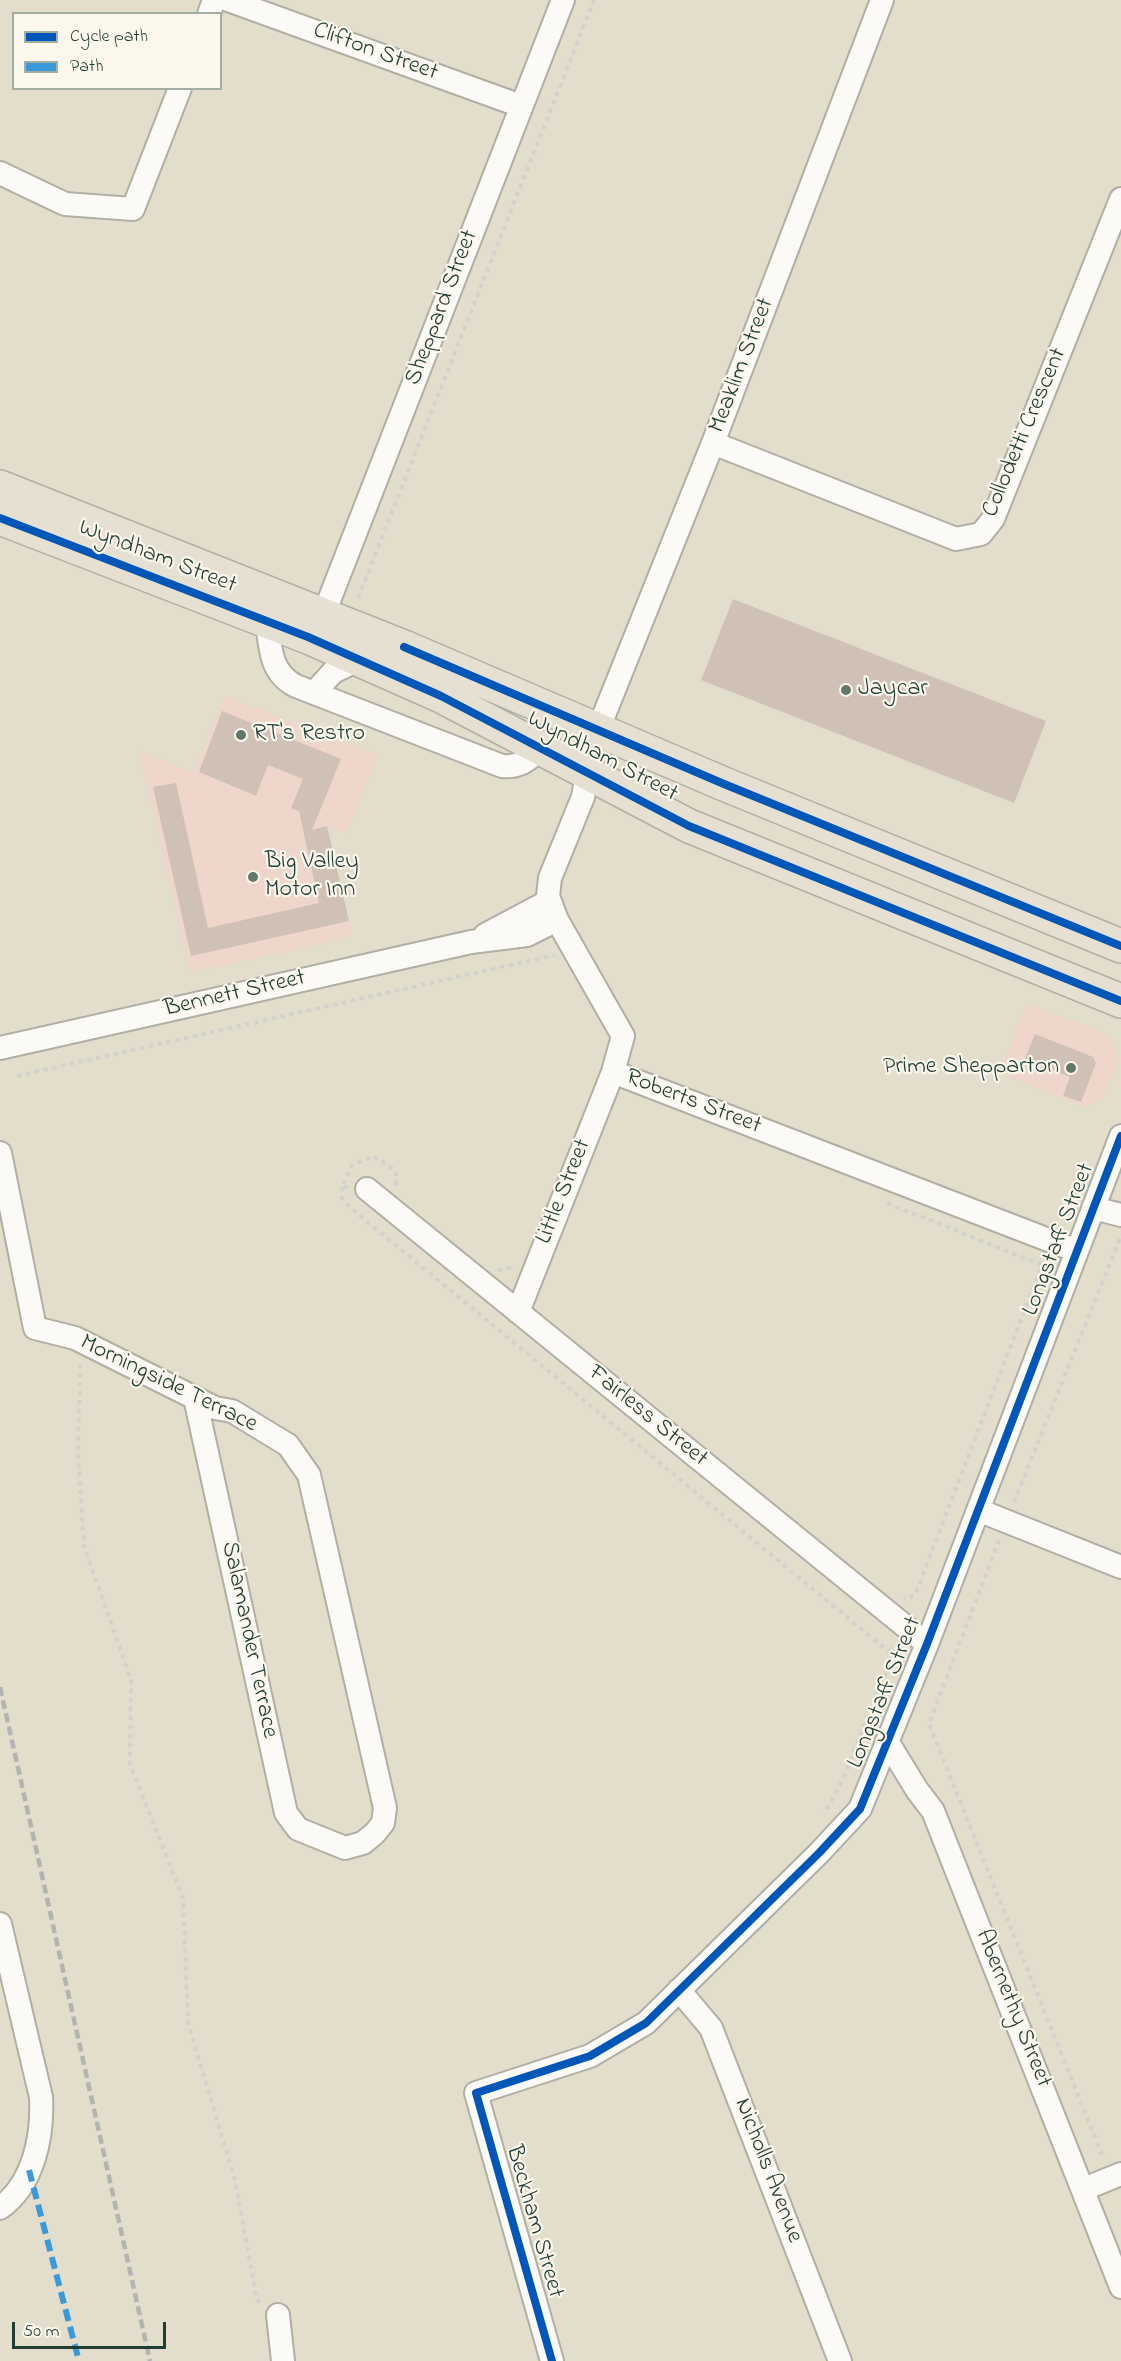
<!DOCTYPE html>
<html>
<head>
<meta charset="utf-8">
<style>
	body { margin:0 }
	#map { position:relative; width:1121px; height:2361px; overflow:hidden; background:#e3ddcc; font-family:"Indie Flower",sans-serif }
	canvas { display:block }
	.legend { position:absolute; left:12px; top:12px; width:210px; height:78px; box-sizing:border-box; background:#fbf7ec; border:2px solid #a3ada2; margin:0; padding:8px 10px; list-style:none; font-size:18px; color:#1f3d34 }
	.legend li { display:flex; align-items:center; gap:12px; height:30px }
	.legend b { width:30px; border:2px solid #a3ada2 }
	.scale { position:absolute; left:12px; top:2322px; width:154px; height:27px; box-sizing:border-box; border:3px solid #1f3d34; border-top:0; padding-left:8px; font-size:18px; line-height:21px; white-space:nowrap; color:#1f3d34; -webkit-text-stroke:4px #fbf7ec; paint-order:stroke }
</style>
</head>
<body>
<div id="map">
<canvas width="1121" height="2361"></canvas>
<ul class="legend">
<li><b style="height:8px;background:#0057b8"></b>Cycle path</li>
<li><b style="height:8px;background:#3a99d8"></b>Path</li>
</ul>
<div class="scale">50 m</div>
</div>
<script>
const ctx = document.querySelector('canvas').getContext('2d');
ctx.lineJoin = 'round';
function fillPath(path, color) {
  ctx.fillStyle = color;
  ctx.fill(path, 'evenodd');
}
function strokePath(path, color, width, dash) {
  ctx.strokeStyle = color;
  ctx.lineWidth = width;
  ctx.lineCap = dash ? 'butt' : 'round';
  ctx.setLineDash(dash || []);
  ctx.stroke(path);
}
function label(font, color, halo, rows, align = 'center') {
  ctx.font = font + ' "Indie Flower",sans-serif';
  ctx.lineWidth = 4.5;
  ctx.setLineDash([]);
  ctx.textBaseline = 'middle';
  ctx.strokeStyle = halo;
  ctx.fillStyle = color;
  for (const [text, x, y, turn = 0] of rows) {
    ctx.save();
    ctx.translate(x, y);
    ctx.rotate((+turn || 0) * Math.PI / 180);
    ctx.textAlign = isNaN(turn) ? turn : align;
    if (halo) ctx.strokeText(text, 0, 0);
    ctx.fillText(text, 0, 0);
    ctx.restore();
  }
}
fillPath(new Path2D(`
	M224 696 377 755 346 833 327 827 352 937 190 973 139 751 193 772Z
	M1027 1003 1108 1035 1119 1060 1102 1099 1086 1107 999 1073Z`), '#eed6ca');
fillPath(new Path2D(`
	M733 599 1046 721 1014 803 701 680Z
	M222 711 341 759 312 830 327 826 349 921 191 956 153 787 176 783 208 928 319 903 299 811 291 808 303 779 268 765 256 796 199 772Z
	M1035 1034 1093 1057 1096 1063 1081 1102 1063 1096 1070 1077 1025 1059Z`), '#d0c1b7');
const minor = new Path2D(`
	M228 0 521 106
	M209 14 214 0
	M0 173 65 204 133 209 180 88
	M713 443 956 539 981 534 993 519 1121 199
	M323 616 563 0
	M267 621C270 647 270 673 296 686L502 766C520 768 528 760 541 748
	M314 693 333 672 360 659
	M598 730 713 443 882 0
	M587 774 583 797 550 878 548 896 557 920 623 1036 613 1072 1077 1251
	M485 935 549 901
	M0 1048 471 942 527 935 557 920
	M0 1153 35 1328 75 1338 215 1408 232 1411 288 1445 309 1475 385 1808 383 1823 375 1833 363 1843 345 1848 298 1829 286 1813 195 1398
	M367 1189 927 1644
	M1093 1208 1121 1215
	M518 1312 613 1072
	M978 1510 1121 1567
	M887 1741 917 1790 933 1811 1121 2287
	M0 1924 41 2097C43 2136 34 2184 0 2208
	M679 1990 711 2028 840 2361
	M1084 2189 1121 2174
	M278 2315 283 2361
	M552 2361 476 2093 590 2056 646 2023 819 1853 860 1809 927 1644 1121 1136`);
const highway = new Path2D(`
	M0 487 404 647 724 784 1121 946
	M0 518 308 637 441 696 689 826 1121 1001`);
strokePath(minor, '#b0afa3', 26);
strokePath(highway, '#b0afa3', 36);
strokePath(new Path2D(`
	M358 598 594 0
	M17 1076 555 955
	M342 1187V1199L359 1215 893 1655 842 1781 824 1814
	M348 1187H342L352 1165 374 1156 396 1171V1185
	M887 1203 1042 1265 915 1595 904 1599
	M498 1270 511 1268 513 1265
	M80 1364 78 1452 84 1546 131 1680 130 1764 183 1898 188 2023 235 2180 257 2300 263 2304
	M1014 1502 1121 1236
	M999 1540 929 1724 1104 2160`), '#d2d2cd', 4, [4.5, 4.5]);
strokePath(minor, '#fbfaf7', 22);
strokePath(highway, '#e6e0d3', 33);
strokePath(new Path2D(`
	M0 1687 150 2361`), '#b2b4b1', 4.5, [9, 4.5]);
strokePath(new Path2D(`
	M29 2170 79 2361`), '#3a99d8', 6, [12, 6]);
strokePath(new Path2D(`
	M0 518 308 637 441 696 689 826 1121 1001
	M404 647 724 784 1121 946
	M552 2361 476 2093 590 2056 646 2023 819 1853 860 1809 927 1644 1121 1136`), '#0057b8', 8);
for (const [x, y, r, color] of [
	[846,690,6,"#647569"],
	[241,735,6,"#647569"],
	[253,877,6,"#647569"],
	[1071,1068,6,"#647569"]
]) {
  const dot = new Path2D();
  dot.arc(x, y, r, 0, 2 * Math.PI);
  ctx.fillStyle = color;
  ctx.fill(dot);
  strokePath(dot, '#fbf7ec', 2);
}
label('24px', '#1f3d34', '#fbf7ec', [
	["Clifton Street",375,53,20],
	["Sheppard Street",443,308,-69],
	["Meaklim Street",743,366,-69],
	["Collodetti Crescent",1026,433,-67],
	["Wyndham Street",157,558,21],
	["Wyndham Street",602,758,28],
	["Bennett Street",235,995,-13],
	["Roberts Street",693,1103,21],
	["Little Street",565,1192,-68],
	["Longstaff Street",1060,1240,-69],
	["Morningside Terrace",168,1385,26],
	["Fairless Street",647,1417,39],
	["Salamander Terrace",248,1640,78],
	["Longstaff Street",886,1693,-68],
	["Abernethy Street",1012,2009,68],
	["Nicholls Avenue",767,2171,69],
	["Beckham Street",533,2222,74]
]);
label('24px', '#1f3d34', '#fbf7ec', [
	["Jaycar",858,690],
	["RT's Restro",253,735],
	["Big Valley",265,863],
	["Motor Inn",265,891],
	["Prime Shepparton",1059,1068,"right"]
], 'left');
</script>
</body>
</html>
